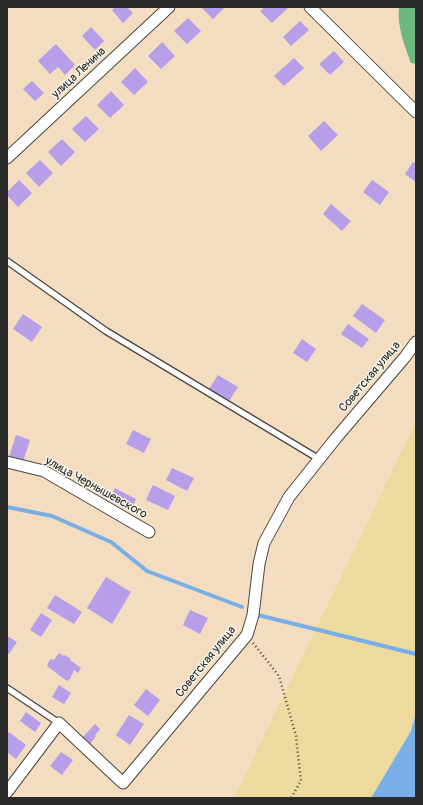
<!DOCTYPE html>
<html>
<head>
<meta charset="utf-8">
<style>
	body { margin:0 }
	#map { position:relative; width:423px; height:805px; overflow:hidden; background:#f4dcc0; font-family:Pangolin,sans-serif }
	canvas { display:block }
	.frame { position:absolute; inset:0; border:8px solid #2b2b2b; pointer-events:none }
</style>
</head>
<body>
<div id="map">
<canvas width="423" height="805"></canvas>
<div class="frame"></div>
</div>
<script>
const ctx = document.querySelector('canvas').getContext('2d');
ctx.lineJoin = 'round';
function fillPath(path, color) {
  ctx.fillStyle = color;
  ctx.fill(path, 'evenodd');
}
function strokePath(path, color, width, dash) {
  ctx.strokeStyle = color;
  ctx.lineWidth = width;
  ctx.lineCap = dash ? 'butt' : 'round';
  ctx.setLineDash(dash || []);
  ctx.stroke(path);
}
function label(font, color, halo, rows, align = 'center') {
  ctx.font = font + ' Pangolin,sans-serif';
  ctx.lineWidth = 3;
  ctx.setLineDash([]);
  ctx.textBaseline = 'middle';
  ctx.strokeStyle = halo;
  ctx.fillStyle = color;
  for (const [text, x, y, turn = 0] of rows) {
    ctx.save();
    ctx.translate(x, y);
    ctx.rotate((+turn || 0) * Math.PI / 180);
    ctx.textAlign = isNaN(turn) ? turn : align;
    if (halo) ctx.strokeText(text, 0, 0);
    ctx.fillText(text, 0, 0);
    ctx.restore();
  }
}
fillPath(new Path2D(`
	M399 7H416V64L411 63C404 44 397 27 399 7Z`), '#6cb880');
fillPath(new Path2D(`
	M416 422V713L411 731 371 798H234Z`), '#eeda9e');
fillPath(new Path2D(`
	M416 713V798H371L411 731Z`), '#7aaee7');
strokePath(new Path2D(`
	M7 507 52 516 111 542 147 571 242 607
	M258 615 416 654`), '#7aaee7', 4);
fillPath(new Path2D(`
	M115 7H127L133 13 123 23 112 10Z
	M201 7H225L213 19Z
	M265 7H289L272 23 260 11Z
	M188 18 201 31 187 44 174 31Z
	M300 21 309 30 291 46 283 37Z
	M91 27 104 41 95 50 82 36Z
	M162 42 175 56 161 69 148 56Z
	M56 44 75 65 65 75 58 67 50 74 38 61Z
	M334 51 344 62 330 75 319 64Z
	M294 58 304 68 284 86 274 76Z
	M135 68 148 82 134 95 121 82Z
	M32 81 44 93 35 101 23 89Z
	M111 91 124 105 110 118 97 105Z
	M86 116 99 129 85 142 72 129Z
	M324 121 338 135 321 151 308 136Z
	M62 139 75 152 61 166 48 152Z
	M40 160 53 173 39 187 26 173Z
	M413 162 416 164V182L405 174Z
	M19 180 32 193 18 207 7 195V192Z
	M372 180 389 192 380 205 363 192Z
	M331 204 351 221 342 231 323 214Z
	M362 304 385 320 376 333 353 316Z
	M23 314 42 327 32 342 13 329Z
	M348 324 369 339 362 348 341 334Z
	M302 339 316 349 307 362 293 353Z
	M218 375 238 387 229 401 209 389Z
	M133 430 151 439 144 453 126 444Z
	M16 435 30 440 23 462 9 457Z
	M172 468 194 478 187 491 166 480Z
	M153 485 175 496 168 510 146 500Z
	M115 488 136 499 131 510 109 500Z
	M106 577 131 592 112 624 87 608Z
	M55 595 82 612 74 624 47 608Z
	M190 610 208 618 200 634 183 625Z
	M41 613 52 620 41 637 30 630Z
	M7 636 17 642 9 654 7 653Z
	M59 653 64 656 65 655 71 659 70 660 81 668 78 673 74 670 70 679 67 681 47 666 49 661 52 659 54 660Z
	M59 685 71 693 64 704 52 697Z
	M146 689 160 700 148 716 134 705Z
	M26 712 41 723 35 732 20 721Z
	M129 715 144 724 130 745 116 735Z
	M95 724 100 729 95 735 96 736 88 747 80 740Z
	M9 732 26 745 16 759 7 752V735Z
	M61 752 73 760 62 775 50 766Z`), '#b69ee9');
const service = new Path2D(`
	M7 261 106 331 319 459
	M7 688 59 723`);
const minor = new Path2D(`
	M310 7 416 112
	M7 158 169 7
	M7 462 44 471 149 532
	M7 792 59 723 123 783 247 635 253 615 259 564 264 543 289 497 336 438 405 357 416 342`);
strokePath(service, '#494641', 8);
strokePath(minor, '#494641', 13);
strokePath(new Path2D(`
	M253 643 279 676 296 736 301 781 291 798`), '#494641', 2.5, [1, 3]);
strokePath(service, '#fff', 5.5);
strokePath(minor, '#fff', 11);
label('12px', '#2b2b2b', '#f7f3e8', [
	["улица Ленина",79,73,-43],
	["Советская улица",370,377,-50],
	["улица Чернышевского",96,488,29],
	["Советская улица",206,662,-51]
]);
</script>
</body>
</html>
